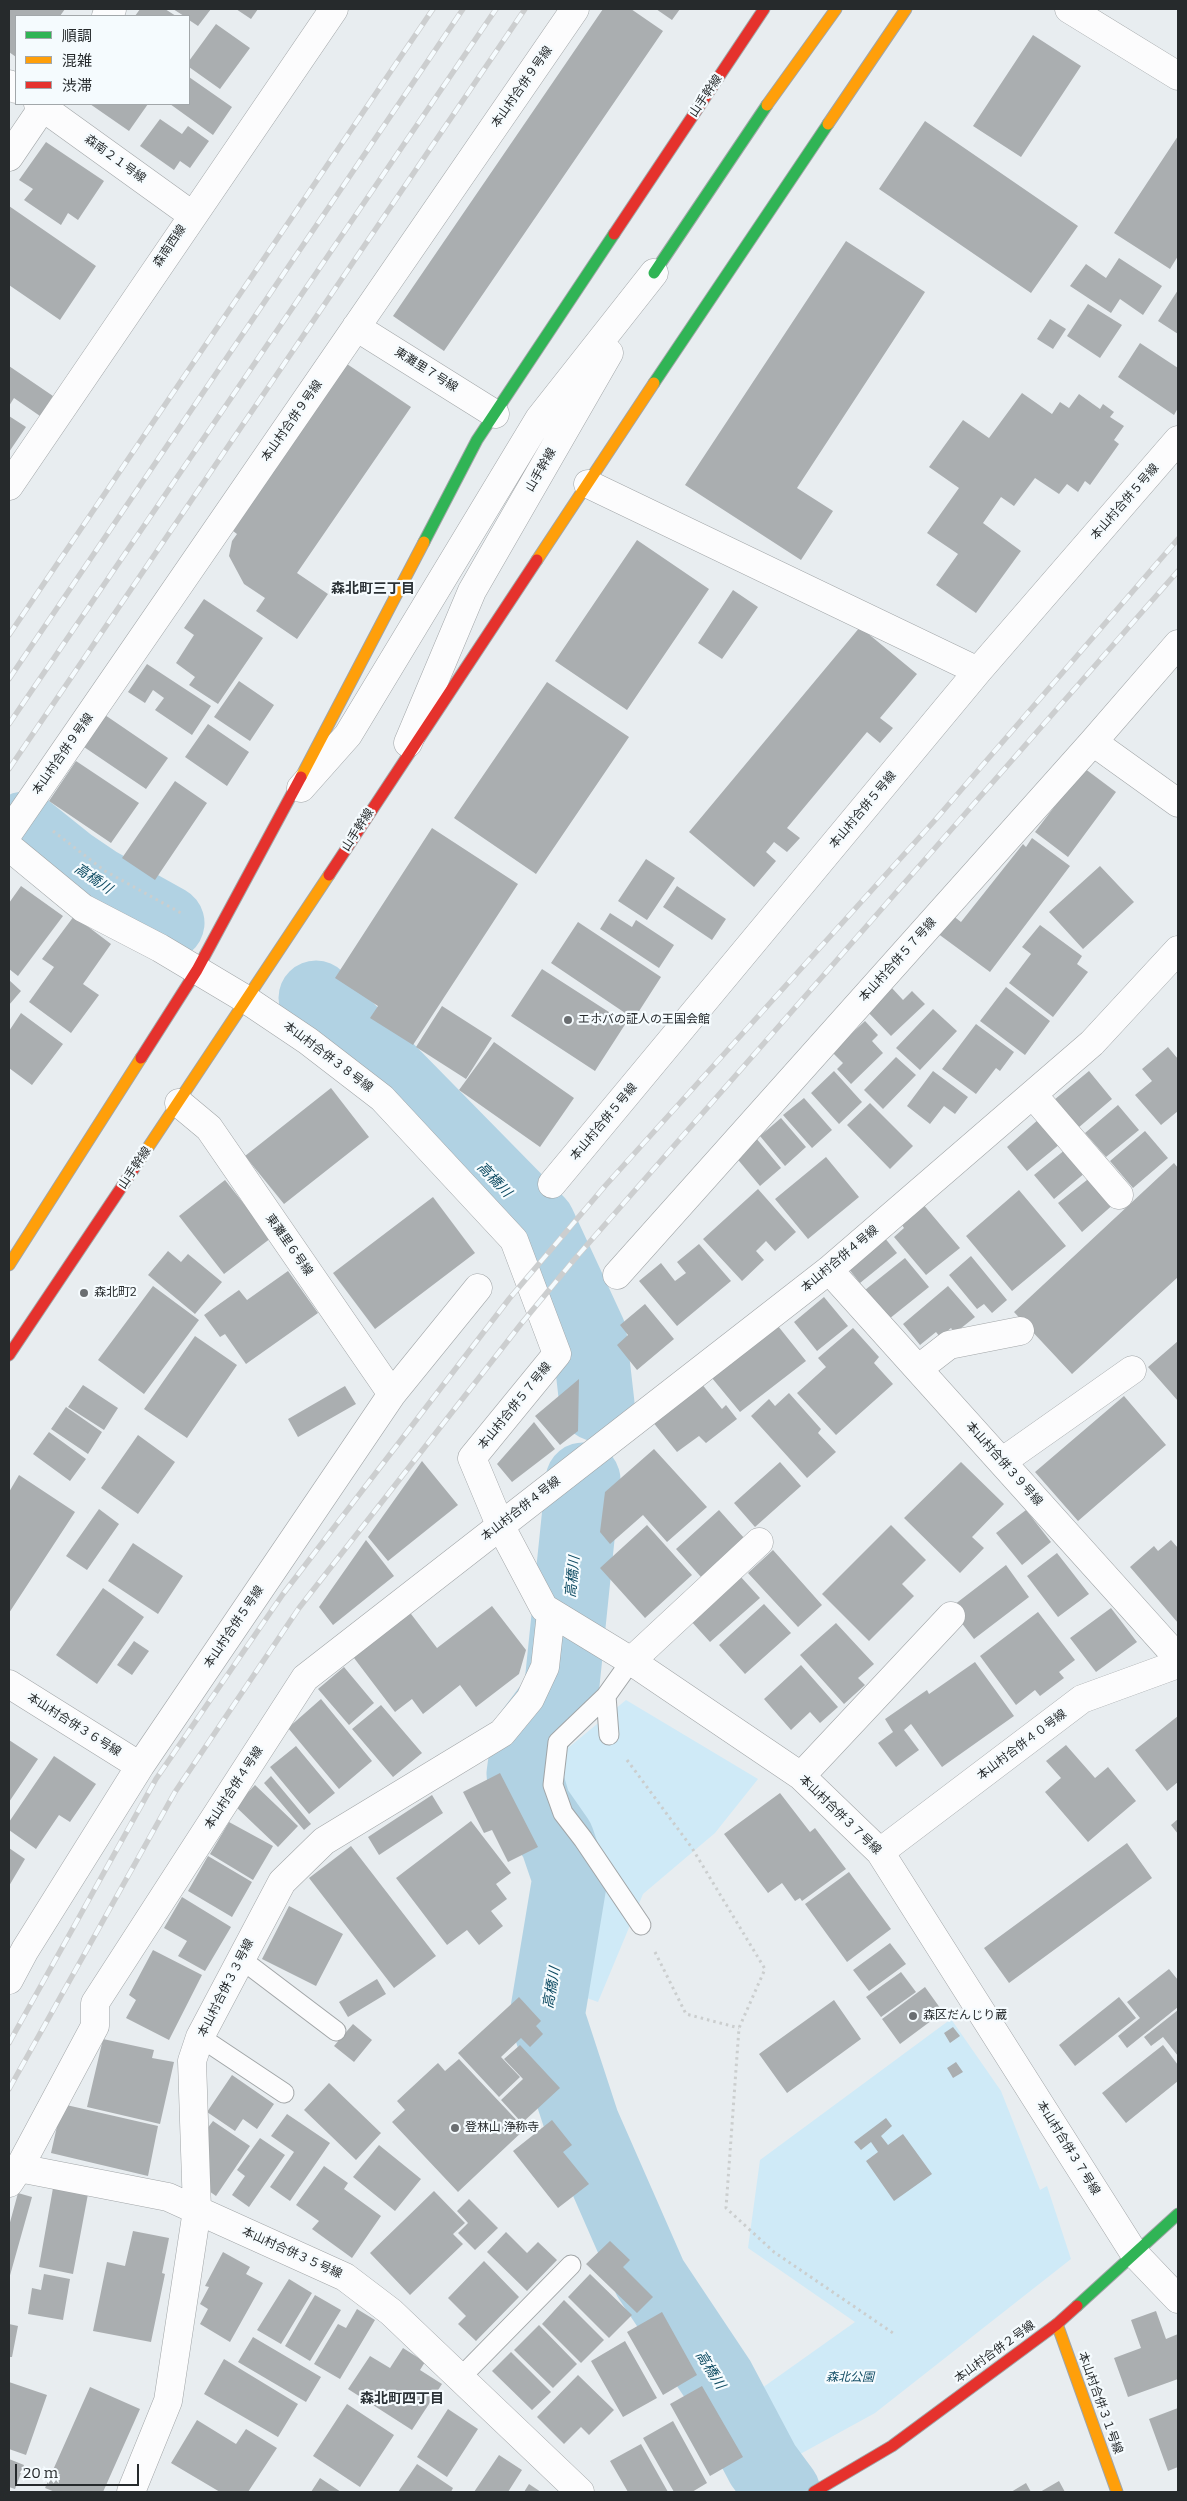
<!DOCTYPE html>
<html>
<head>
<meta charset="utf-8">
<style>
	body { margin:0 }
	#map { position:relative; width:1187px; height:2501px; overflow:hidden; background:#e8edf0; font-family:Bitter,"Noto Sans JP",serif }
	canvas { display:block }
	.frame { position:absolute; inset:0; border:10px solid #262a2c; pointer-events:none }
	.legend { position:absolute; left:15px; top:15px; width:175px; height:90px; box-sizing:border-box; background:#f5fbfe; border:1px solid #a2a7aa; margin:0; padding:6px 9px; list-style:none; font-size:15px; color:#262a2c }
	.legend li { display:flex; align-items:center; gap:10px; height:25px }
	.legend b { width:25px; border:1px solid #a2a7aa }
	.scale { position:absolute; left:15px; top:2464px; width:124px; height:22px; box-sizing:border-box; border:2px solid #262a2c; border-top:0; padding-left:6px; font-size:15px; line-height:18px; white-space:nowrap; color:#262a2c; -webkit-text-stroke:4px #f5fbfe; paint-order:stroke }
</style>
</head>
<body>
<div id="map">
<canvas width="1187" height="2501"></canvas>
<div class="frame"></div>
<ul class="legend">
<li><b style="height:6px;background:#30b455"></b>順調</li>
<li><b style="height:6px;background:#ff9f0a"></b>混雑</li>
<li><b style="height:6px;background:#e5322d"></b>渋滞</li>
</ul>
<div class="scale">20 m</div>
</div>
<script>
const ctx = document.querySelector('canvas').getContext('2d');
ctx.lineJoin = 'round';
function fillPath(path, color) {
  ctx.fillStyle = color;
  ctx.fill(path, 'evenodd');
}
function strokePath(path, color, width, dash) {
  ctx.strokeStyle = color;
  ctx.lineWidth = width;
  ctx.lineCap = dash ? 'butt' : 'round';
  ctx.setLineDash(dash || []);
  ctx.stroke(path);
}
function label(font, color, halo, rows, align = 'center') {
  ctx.font = font + ' Bitter,"Noto Sans JP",serif';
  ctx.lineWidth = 4.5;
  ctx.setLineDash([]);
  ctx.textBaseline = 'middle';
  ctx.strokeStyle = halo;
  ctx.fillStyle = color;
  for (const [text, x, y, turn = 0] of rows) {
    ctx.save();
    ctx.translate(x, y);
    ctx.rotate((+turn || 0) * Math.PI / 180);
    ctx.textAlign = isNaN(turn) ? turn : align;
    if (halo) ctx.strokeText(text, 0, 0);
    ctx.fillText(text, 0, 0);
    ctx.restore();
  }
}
fillPath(new Path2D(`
	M626 1700 758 1779 715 1833 643 1894 598 2002 562 1989 590 1837 558 1789 562 1753Z
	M951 2019 1001 2091 1040 2190 1047 2186 1071 2259 875 2413 793 2458 755 2393 855 2322 748 2248 760 2160Z`), '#cfeaf7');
strokePath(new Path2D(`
	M24 829 69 865 97 884 167 923
	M316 998 538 1224 589 1334 597 1404
	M583 1480 561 1694 529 1737 524 1774 534 1807 557 1840 570 1878 547 2016 582 2123 650 2278 718 2380 763 2465 783 2492`), '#b1d2e3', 75);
fillPath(new Path2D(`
	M9 9H65L60 16H16V57L9 52Z
	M140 9H165L176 16H135Z
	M173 9H211L198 26 189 20V16H184Z
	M236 9H258L251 19Z
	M603 9H631L663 31 444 351 393 316Z
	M656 9H680L672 20Z
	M216 24 250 48 220 89 189 67V61Z
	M1033 35 1081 66 1021 157 973 126Z
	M189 77 232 107 213 135 170 104H189Z
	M90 104H148L129 131Z
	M160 119 182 134 188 126 209 141 190 168 180 161 174 170 140 146Z
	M925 121 1078 226 1031 293 879 189Z
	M1178 136V256L1170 269 1114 233Z
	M46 142 104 181 78 220 68 213 61 225 24 200 33 189 19 180Z
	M9 206 96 266 60 320 9 285Z
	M846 241 925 292 797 488 833 511 801 560 685 485Z
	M1119 258 1162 286 1143 315 1120 299 1111 313 1070 286 1086 264 1106 278Z
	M1178 290V334L1158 321Z
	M1088 304 1122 325 1100 358 1067 336Z
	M1050 319 1066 329 1053 349 1037 339Z
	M1140 343 1178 368V408L1174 415 1118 377Z
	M347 364 411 407 297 573 328 594 297 639 256 611 265 598 244 584 229 556 232 541 237 534 233 531Z
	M9 366 53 396 40 416 14 398 9 406Z
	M1022 393 1052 414 1060 402 1069 408 1079 394 1100 409 1103 404 1114 412 1110 417 1124 426 1114 440 1119 444 1090 485 1085 481 1078 492 1067 484 1059 494 1035 478 1014 506 1001 497 983 523 1021 551 976 613 936 585 958 554 927 533 959 488 929 467 963 420 989 438Z
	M9 416 26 427 9 452Z
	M637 540 709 589 627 710 555 661Z
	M733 590 758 607 722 659 698 643Z
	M204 599 263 638 218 704 189 685 195 677 176 663 194 635 184 628Z
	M860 627 917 674 880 718 893 728 880 743 867 732 787 828 800 838 787 852 774 842 766 852 776 861 754 887 689 832Z
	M147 664 211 706 192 735 155 710 164 698 153 690 145 703 128 692Z
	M239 681 274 705 250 741 214 717Z
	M547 682 629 737 536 874 454 818Z
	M105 715 168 758 146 789 84 747Z
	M208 724 249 752 227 786 185 757Z
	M76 761 139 803 111 843 49 801Z
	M1084 768 1116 792 1068 857 1035 832Z
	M175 781 207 803 155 880 122 858Z
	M432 828 518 884 413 1045 370 1018 378 1006 335 978Z
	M1032 838 1070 866 990 972 937 933 952 915 961 922 1023 844 1026 847Z
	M646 859 675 878 647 920 618 901Z
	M1100 866 1134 902 1083 949 1049 912Z
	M21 886 63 916 18 976 9 969V903Z
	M677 886 726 919 712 940 663 907Z
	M610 913 632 927 636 920 674 945 659 968 600 929Z
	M74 916 111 944 83 984 99 995 71 1033 29 1002 54 967 42 959Z
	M578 922 661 977 634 1019 551 963Z
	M1040 925 1082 956 1077 964 1088 972 1053 1017 1009 983 1031 954 1022 947Z
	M542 969 626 1023 595 1071 511 1016Z
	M9 980 21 991 9 1005Z
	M891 987 903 1000 912 991 925 1004 891 1036 866 1010Z
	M1006 987 1050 1021 1025 1055 980 1021Z
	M442 1006 492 1038 466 1079 416 1047Z
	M933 1009 957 1031 920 1070 896 1048Z
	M21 1013 63 1044 32 1085 9 1068V1031Z
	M865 1021 878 1035 872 1041 883 1053 851 1084 837 1069 843 1063 832 1052Z
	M976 1024 1014 1052 1000 1071 996 1068 976 1094 942 1069Z
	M494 1042 574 1098 540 1147 459 1090Z
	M1168 1047 1178 1059V1111L1161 1125 1135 1095 1152 1081 1142 1069Z
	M896 1057 916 1075 883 1109 864 1090Z
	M834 1071 862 1102 839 1124 811 1093Z
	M933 1071 968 1097 955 1114 944 1106 930 1124 907 1106Z
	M1089 1071 1112 1099 1078 1128 1054 1100Z
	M331 1088 369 1137 284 1204 245 1156Z
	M804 1098 832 1130 812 1148 783 1115Z
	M870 1103 913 1146 890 1169 847 1125Z
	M1118 1105 1139 1130 1106 1157 1085 1133Z
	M781 1118 806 1147 785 1166 760 1136Z
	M1039 1119 1060 1144 1027 1171 1007 1147Z
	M1145 1131 1168 1158 1133 1188 1110 1161Z
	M756 1138 781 1168 760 1186 734 1155Z
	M1066 1149 1086 1172 1054 1199 1034 1175Z
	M826 1157 859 1197 808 1239 775 1199Z
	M1174 1163 1178 1168V1277L1072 1374 1014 1312Z
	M1092 1176 1115 1203 1082 1232 1058 1203Z
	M225 1180 271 1238 224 1274 179 1216Z
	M758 1189 796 1232 775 1251 766 1241 756 1251 764 1260 742 1281 703 1239Z
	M1019 1190 1066 1246 1012 1291 966 1236Z
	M433 1197 475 1253 375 1329 333 1273Z
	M922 1203 960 1248 926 1275 894 1237 904 1228 900 1222Z
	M884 1237 897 1253 860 1283 848 1268Z
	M699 1244 731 1281 677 1326 639 1281 661 1263 675 1281 686 1273 677 1262Z
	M168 1251 181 1262 188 1254 222 1282 195 1314 148 1275Z
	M971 1256 1007 1300 992 1313 984 1304 977 1309 949 1275Z
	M905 1258 929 1287 889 1319 865 1290Z
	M288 1271 318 1313 246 1364 225 1334 220 1337 204 1315 239 1290 247 1300Z
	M153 1286 199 1320 144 1394 98 1360Z
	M948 1286 975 1317 955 1333 951 1328 940 1337 936 1332 920 1345 903 1324Z
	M824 1297 848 1326 817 1351 794 1322Z
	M645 1304 674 1339 637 1370 617 1345 628 1335 620 1325Z
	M778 1326 806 1361 740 1412 712 1378Z
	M853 1328 879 1357 874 1363 893 1384 836 1435 797 1393 826 1367 818 1358Z
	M195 1336 237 1365 187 1438 144 1409Z
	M1178 1341V1401L1148 1367Z
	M579 1379 578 1431 560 1445 535 1416Z
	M701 1383 722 1409 726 1405 737 1419 706 1443 699 1436 677 1452 652 1421Z
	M83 1385 118 1408 104 1430 68 1407Z
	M345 1386 356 1404 298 1437 288 1419Z
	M789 1393 821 1429 818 1433 836 1452 807 1478 751 1416 769 1399 775 1406Z
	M1124 1396 1166 1445 1078 1521 1035 1472Z
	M66 1407 102 1432 88 1454 51 1429Z
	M534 1422 555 1449 512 1482 497 1464Z
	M49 1432 86 1459 70 1481 33 1454Z
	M138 1435 175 1462 138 1514 101 1488Z
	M654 1449 707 1507 667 1542 643 1515 610 1544 600 1532 605 1492Z
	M422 1461 458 1505 388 1561 368 1537Z
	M780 1462 801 1486 755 1527 734 1503Z
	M961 1462 1004 1504 972 1537 984 1548 960 1573 904 1518Z
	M19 1475 75 1512 9 1613V1492Z
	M99 1509 119 1524 87 1570 66 1556Z
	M719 1510 745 1539 701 1577 676 1549Z
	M1026 1510 1051 1542 1022 1565 996 1533Z
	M647 1525 692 1575 645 1618 600 1568Z
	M891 1525 926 1560 902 1584 914 1596 869 1641 822 1594Z
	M366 1540 394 1576 333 1625 319 1607Z
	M1171 1540 1178 1548V1623L1130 1567 1154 1546 1158 1551Z
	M133 1543 183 1576 158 1614 108 1581Z
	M773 1550 822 1605 798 1627 748 1573Z
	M1057 1553 1089 1594 1058 1617 1027 1576Z
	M1006 1565 1029 1597 974 1639 950 1608Z
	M740 1576 760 1598 710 1642 690 1620Z
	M103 1588 144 1617 97 1684 56 1655Z
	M764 1604 791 1633 745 1674 719 1645Z
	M492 1606 526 1650 519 1674 476 1707 460 1685 423 1714 412 1699 395 1712 351 1654 408 1610 437 1648Z
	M1111 1608 1137 1642 1096 1672 1070 1638Z
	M1038 1612 1075 1660 1059 1672 1064 1678 1040 1696 1035 1690 1016 1705 980 1656Z
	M836 1623 874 1664 858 1678 865 1685 844 1704 800 1655Z
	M134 1641 149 1651 132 1675 117 1665Z
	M975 1662 1014 1716 942 1767 911 1724 904 1730 919 1750 896 1767 878 1743 893 1732 885 1719 927 1690 929 1694Z
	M801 1665 838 1707 820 1723 810 1712 791 1730 764 1699Z
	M344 1667 374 1703 349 1725 318 1689Z
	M321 1699 372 1761 339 1789 288 1728Z
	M381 1705 422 1753 393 1777 352 1729Z
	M1178 1716V1782L1167 1791 1135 1750Z
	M9 1740 38 1759 9 1802Z
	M1066 1745 1095 1778 1108 1767 1136 1801 1088 1842 1045 1792 1061 1778 1046 1761Z
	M296 1746 335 1793 309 1814 270 1767Z
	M54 1756 96 1784 70 1822 59 1815 36 1849 9 1830V1822Z
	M500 1773 538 1847 508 1862 492 1830 484 1833 463 1792Z
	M271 1776 311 1824 304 1830 264 1783Z
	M255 1785 298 1826 278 1847 235 1806Z
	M780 1793 810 1832 815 1828 846 1869 802 1901 800 1898 795 1901 782 1883 768 1893 724 1834Z
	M432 1795 443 1813 379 1855 368 1837Z
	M1178 1819V1834L1171 1825Z
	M471 1821 511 1873 496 1884 507 1899 491 1911 503 1926 479 1945 467 1930 447 1945 396 1878Z
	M229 1822 273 1846 253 1880 210 1854Z
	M1127 1843 1152 1878 1009 1983 984 1948Z
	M351 1846 436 1956 394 1988 309 1878Z
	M9 1848 25 1859 9 1886Z
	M208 1856 252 1882 232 1917 188 1891Z
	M849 1872 891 1929 847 1962 805 1904Z
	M182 1897 231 1927 205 1971 178 1956 187 1941 164 1928Z
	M289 1906 343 1934 316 1986 262 1959Z
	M890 1943 906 1964 869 1991 853 1970Z
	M153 1950 202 1975 169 2040 126 2018 136 2000 129 1995Z
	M1169 1969 1178 1980V2007L1127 2048 1118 2036 1140 2018 1127 2002Z
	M901 1972 916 1992 881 2017 866 1997Z
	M377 1979 386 1994 348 2017 339 2002Z
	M925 1987 943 2012 900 2044 882 2019Z
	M519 1997 541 2021 536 2026 543 2034 530 2047 521 2038 501 2057 520 2077 499 2097 458 2053Z
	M1119 1997 1136 2018 1075 2066 1059 2045Z
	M834 2000 861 2039 787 2093 759 2054Z
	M1178 2010V2056L1163 2037 1151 2046 1144 2037Z
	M353 2024 372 2040 354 2062 334 2046Z
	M953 2027 960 2036 950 2043 944 2033Z
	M103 2039 154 2050 152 2058 174 2062 160 2124 87 2107Z
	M520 2045 560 2088 522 2123 501 2100 523 2079 504 2059Z
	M1163 2045 1178 2065V2081L1126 2123 1102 2093Z
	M459 2059 525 2129 458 2192 392 2122 405 2110 397 2101 438 2063 445 2071Z
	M956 2062 963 2072 953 2078 947 2068Z
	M232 2075 274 2104 257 2129 243 2119 235 2131 207 2112Z
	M329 2083 381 2133 356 2160 304 2110Z
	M62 2104 158 2126 148 2176 51 2153Z
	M287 2114 330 2143 290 2201 270 2187 294 2152 271 2136Z
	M886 2118 892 2126 881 2136 888 2145 903 2134 932 2174 894 2201 866 2161 878 2152 871 2142 861 2150 854 2142Z
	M552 2120 572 2145 563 2152 589 2184 558 2208 513 2151Z
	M213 2121 250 2146 216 2196 199 2184 210 2168 207 2165 203 2134Z
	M260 2138 285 2155 249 2207 232 2195 245 2176 237 2170Z
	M379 2145 421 2179 395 2211 353 2177Z
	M324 2166 348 2183 344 2189 381 2216 352 2258 312 2229 319 2221 296 2205Z
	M53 2188 88 2194 73 2274 39 2267Z
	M434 2191 465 2223 453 2234 463 2244 410 2295 370 2253Z
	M18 2193 32 2197 9 2279V2226Z
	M469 2199 498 2228 475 2250 458 2233 468 2223 457 2211Z
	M133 2231 169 2238 162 2273 165 2274 151 2342 93 2331 107 2262 125 2266Z
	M506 2232 527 2253 538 2242 557 2260 527 2291 487 2252Z
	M610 2241 630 2260 623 2267 653 2297 637 2313 586 2264Z
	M223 2252 250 2267 246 2274 263 2283 230 2342 200 2324 208 2309 200 2304 209 2287 205 2286Z
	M484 2261 519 2297 476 2341 458 2324 466 2316 448 2298Z
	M44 2274 70 2279 63 2320 28 2314 32 2288 41 2290Z
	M590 2274 632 2315 609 2338 568 2297Z
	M289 2279 312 2293 281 2344 257 2330Z
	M315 2295 341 2310 310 2361 285 2346Z
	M564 2300 604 2340 581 2363 542 2324Z
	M357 2309 375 2320 340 2379 314 2364 338 2324 346 2328Z
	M1156 2311 1166 2339 1178 2334V2379L1128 2397 1114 2358 1141 2348 1131 2320Z
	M662 2312 697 2375 663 2395 627 2332Z
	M9 2324 18 2326 12 2357H9Z
	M539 2325 577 2364 553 2388 514 2350Z
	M253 2337 321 2377 306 2402 238 2362Z
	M625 2341 657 2398 623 2417 591 2361Z
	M403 2348 425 2362 420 2370 442 2384 412 2430 348 2389 370 2356 390 2368Z
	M511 2352 551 2392 532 2410 492 2371Z
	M224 2359 298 2404 278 2437 204 2394Z
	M578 2375 614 2410 589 2435 581 2427 564 2444 537 2417Z
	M9 2382 47 2395 26 2455 9 2449Z
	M702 2386 743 2457 710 2476 670 2404Z
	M90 2387 140 2409 103 2492H55L45 2488Z
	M347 2404 394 2435 360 2487 313 2456Z
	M1178 2408V2467L1168 2471 1149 2419Z
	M448 2409 478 2429 447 2477 417 2457Z
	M197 2420 236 2444 246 2429 277 2448 248 2492H220L171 2463Z
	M673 2421 707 2483 692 2492H674L643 2438Z
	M641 2444 668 2492H628L610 2461Z
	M499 2455 522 2470 508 2492H474Z
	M9 2459 24 2465 15 2489 9 2487Z
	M417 2464 453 2488 451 2492H398Z
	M320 2478 341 2492H311Z
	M1059 2481 1065 2492H1040Z
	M1026 2483 1031 2492H1011Z
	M529 2484 541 2492H524Z`), '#aaaeb0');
const lane = new Path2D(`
	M606 1696 558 1742 553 1785 563 1813 583 1839 641 1925
	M609 1735 606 1696 631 1661
	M241 1959 336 2031
	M200 2037 284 2093
	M460 2378 571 2265`);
const street = new Path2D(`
	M1069 9 1178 76
	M106 16 112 9
	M9 84 16 89
	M38 104 192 215
	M9 157 45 104
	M356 327 495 414
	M588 484 978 671
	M9 486 334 9
	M1093 742 1178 803
	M408 743 472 591 609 353
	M301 788 348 735 539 419 654 273
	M9 832 575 9
	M9 847 83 908 160 948 247 1000 308 1041 382 1098 514 1240 557 1354 472 1458 500 1525 544 1608 631 1661 801 1776 880 1852 1134 2253 1178 2299
	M1033 1095 1119 1195
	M179 1103 209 1128 392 1394
	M552 1184 978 671 1178 440
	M829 1270 1178 1658
	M617 1275 1093 742 1178 644
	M918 1369 949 1345 1020 1331
	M1003 1461 1132 1370
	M631 1661 759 1542
	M9 1684 140 1766
	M801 1776 951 1616
	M880 1852 1082 1699 1178 1664
	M9 1980 25 1950 140 1766 392 1394 478 1288
	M19 2168 168 2197 345 2277 391 2312 580 2492
	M9 2183 19 2168 95 2026V2003L305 1678 829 1270 1092 1043 1178 950
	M131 2492 168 2401 197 2210 192 2061 200 2037 282 1882 324 1841 502 1733 530 1699 545 1667 551 1613`);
const fast = new Path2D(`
	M654 273 767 105
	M654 383 828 124
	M424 542 477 440 614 234
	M1077 2306 1178 2214`);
const slow = new Path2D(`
	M767 105 836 9
	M828 124 906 9
	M537 560 654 383
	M301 777 424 542
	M137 1164 329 875
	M9 1265 141 1058
	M1057 2324 1117 2492`);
const jam = new Path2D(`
	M614 234 764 9
	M329 875 537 560
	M141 1058 197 970 301 777
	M9 1355 137 1164
	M814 2492 892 2446 1057 2324 1077 2306`);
strokePath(lane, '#a1a5a7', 21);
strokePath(street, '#a1a5a7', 29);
strokePath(fast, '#a1a5a7', 13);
strokePath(slow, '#a1a5a7', 13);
strokePath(jam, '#a1a5a7', 13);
strokePath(new Path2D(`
	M53 831 105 871 181 913
	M627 1760 692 1848 765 1969 739 2028 726 2208 774 2252 893 2333
	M655 1952 686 2014 739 2028`), '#cbcece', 3, [2.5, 4]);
strokePath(lane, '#fcfcfd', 19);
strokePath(street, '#fcfcfd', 28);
strokePath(fast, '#30b455', 11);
strokePath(slow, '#ff9f0a', 11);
strokePath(jam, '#e5322d', 11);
const rail = new Path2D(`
	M9 635 433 9
	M9 679 463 9
	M9 724 496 9
	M9 769 525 9
	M9 2043 156 1779 283 1594 509 1299 605 1186 936 819 1178 539
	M9 2089 175 1792 299 1608 521 1324 573 1261 1178 571`);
strokePath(rail, '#cccecf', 5.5);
strokePath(rail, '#f5fbfe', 4, [11]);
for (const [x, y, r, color] of [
	[568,1020,5,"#6a6e71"],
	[84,1293,5,"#6a6e71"],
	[913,2016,5,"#6a6e71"],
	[455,2128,5,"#6a6e71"]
]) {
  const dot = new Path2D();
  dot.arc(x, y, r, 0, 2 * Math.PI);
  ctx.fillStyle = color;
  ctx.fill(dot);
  strokePath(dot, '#f5fbfe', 2);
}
label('12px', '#262a2c', '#f5fbfe', [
	["本山村合併９号線",522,87,-55],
	["山手幹線",706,96,-56],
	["森南２１号線",115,159,36],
	["森南西線",170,246,-56],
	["東灘里７号線",426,370,32],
	["本山村合併９号線",292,421,-55],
	["山手幹線",541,470,-60],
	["本山村合併５号線",1125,502,-49],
	["本山村合併９号線",63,754,-55],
	["本山村合併５号線",863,810,-50],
	["山手幹線",358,830,-57],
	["本山村合併５７号線",898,960,-48],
	["本山村合併３８号線",328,1057,37],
	["本山村合併５号線",604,1122,-50],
	["山手幹線",135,1168,-56],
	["東灘里６号線",289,1245,55],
	["本山村合併４号線",840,1259,-40],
	["本山村合併５７号線",515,1406,-51],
	["本山村合併３９号線",1004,1464,48],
	["本山村合併４号線",521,1509,-38],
	["本山村合併５号線",234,1627,-56],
	["本山村合併３６号線",74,1725,32],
	["本山村合併４０号線",1022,1745,-37],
	["本山村合併４号線",234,1788,-57],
	["本山村合併３７号線",840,1815,44],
	["本山村合併３３号線",226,1988,-63],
	["本山村合併３７号線",1068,2148,58],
	["本山村合併３５号線",292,2253,24],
	["本山村合併２号線",995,2352,-36],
	["本山村合併３１号線",1100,2403,70]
]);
label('12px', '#262a2c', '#f5fbfe', [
	["エホバの証人の王国会館",578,1020],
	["森北町2",94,1293],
	["森区だんじり蔵",923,2016],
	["登林山 浄称寺",465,2128]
], 'left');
label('italic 12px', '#124d65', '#f5fbfe', [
	["森北公園",850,2378]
]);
label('bold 14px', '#2b3236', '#f5fbfe', [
	["森北町三丁目",373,589],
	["森北町四丁目",402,2399]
]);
label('italic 14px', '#0e4b62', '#f5fbfe', [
	["高橋川",93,879,34],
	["高橋川",494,1180,46],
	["高橋川",573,1577,-84],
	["高橋川",552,1988,-80],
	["高橋川",710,2370,58]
]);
</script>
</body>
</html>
